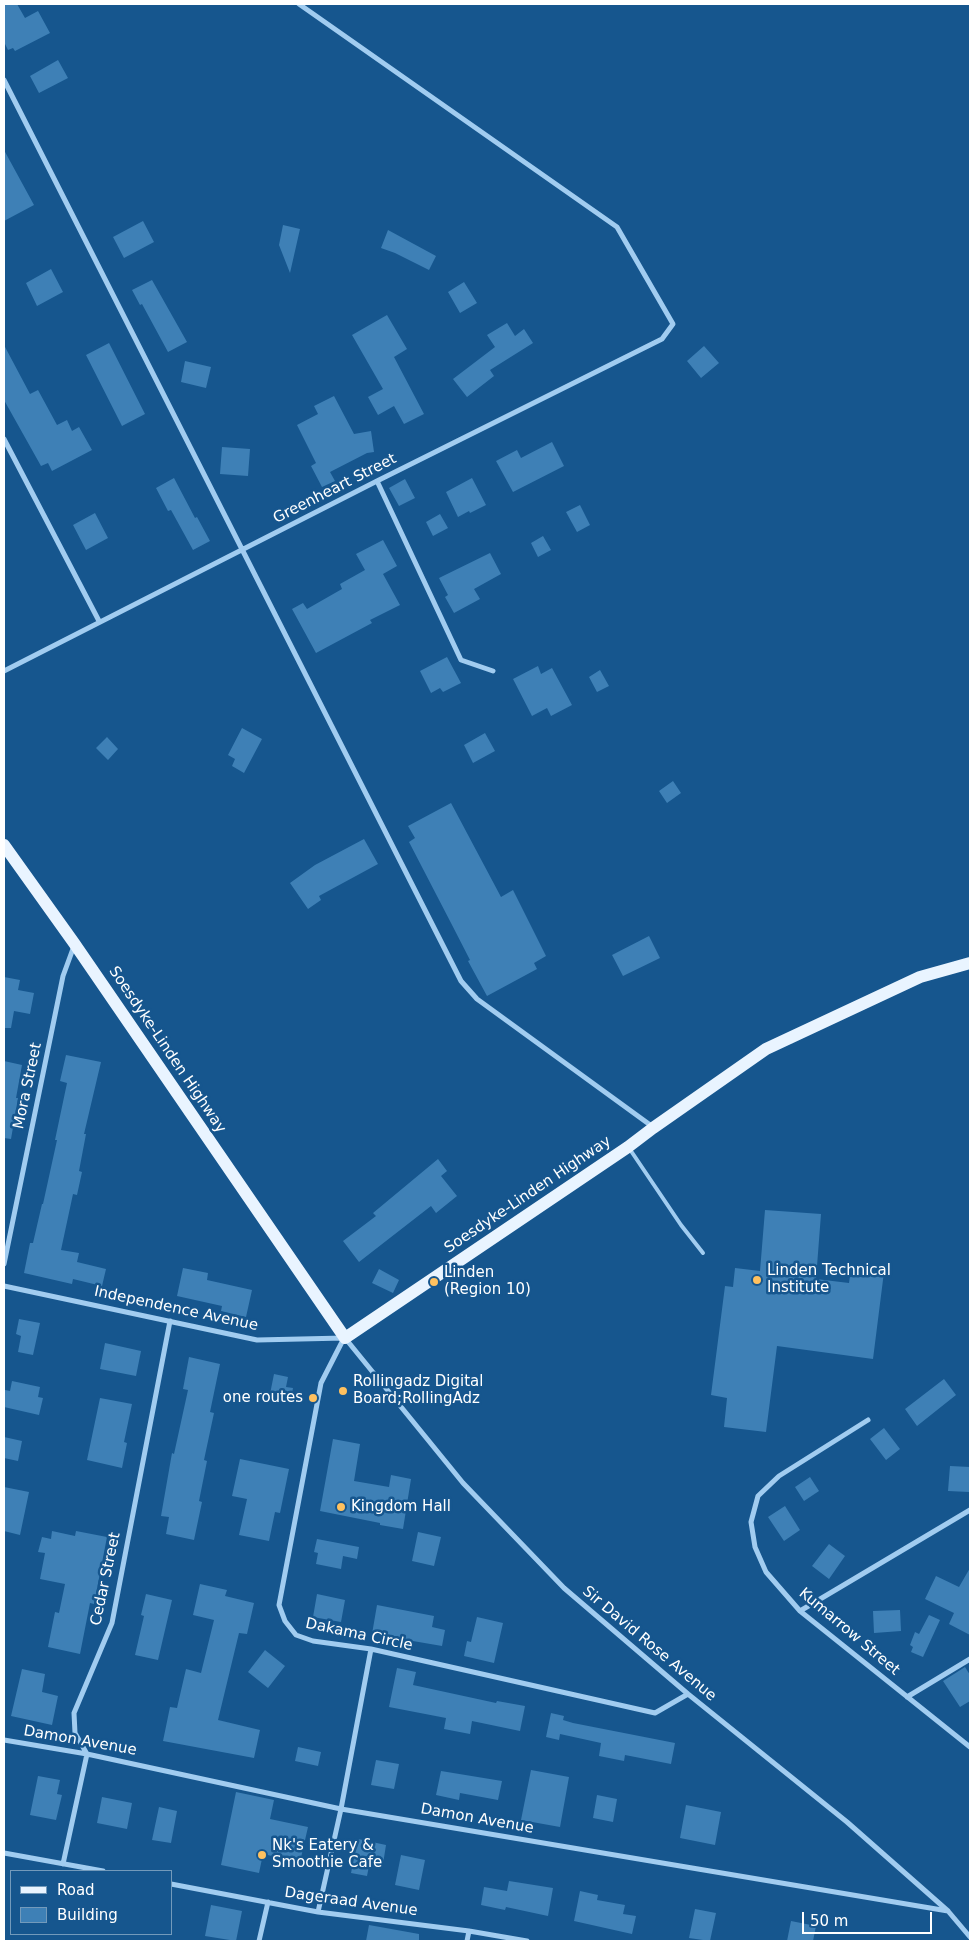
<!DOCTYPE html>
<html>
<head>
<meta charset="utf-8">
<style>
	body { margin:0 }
	#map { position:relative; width:974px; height:1945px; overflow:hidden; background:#16568e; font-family:"DejaVu Sans",sans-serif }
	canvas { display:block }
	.frame { position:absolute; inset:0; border:5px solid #fff; pointer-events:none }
	.legend { position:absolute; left:10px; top:1870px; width:162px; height:65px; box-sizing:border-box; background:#16568e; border:1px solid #739abb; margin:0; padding:6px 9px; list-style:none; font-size:15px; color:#fff }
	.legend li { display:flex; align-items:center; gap:10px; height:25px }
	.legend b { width:25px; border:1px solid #739abb }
	.scale { position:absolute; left:802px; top:1912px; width:130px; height:22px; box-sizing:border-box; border:2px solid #fff; border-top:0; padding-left:6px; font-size:15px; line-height:18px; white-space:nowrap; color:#fff; -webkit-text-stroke:4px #16568e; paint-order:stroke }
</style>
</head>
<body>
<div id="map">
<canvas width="974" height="1945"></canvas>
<div class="frame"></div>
<ul class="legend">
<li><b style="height:6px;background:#e9f4ff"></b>Road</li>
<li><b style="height:14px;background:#3e80b6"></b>Building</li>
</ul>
<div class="scale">50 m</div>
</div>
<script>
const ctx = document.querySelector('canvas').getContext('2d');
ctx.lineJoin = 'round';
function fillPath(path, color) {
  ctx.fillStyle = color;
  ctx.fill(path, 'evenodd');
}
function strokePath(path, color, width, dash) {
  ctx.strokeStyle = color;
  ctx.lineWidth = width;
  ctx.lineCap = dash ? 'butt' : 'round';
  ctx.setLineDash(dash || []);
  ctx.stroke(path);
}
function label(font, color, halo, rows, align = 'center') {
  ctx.font = font + ' "DejaVu Sans",sans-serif';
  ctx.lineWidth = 5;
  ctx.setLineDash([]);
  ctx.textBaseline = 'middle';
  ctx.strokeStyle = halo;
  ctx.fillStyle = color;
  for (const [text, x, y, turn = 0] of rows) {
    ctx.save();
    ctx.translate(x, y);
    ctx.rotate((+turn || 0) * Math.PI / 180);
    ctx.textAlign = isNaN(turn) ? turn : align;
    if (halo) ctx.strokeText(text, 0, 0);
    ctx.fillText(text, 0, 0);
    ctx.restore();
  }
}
fillPath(new Path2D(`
	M4 4H17L25 18 38 11 50 33 15 51 13 48 8 50 4 42Z
	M58 60 68 78 39 93 30 76Z
	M4 150 34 205 4 221Z
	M143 221 154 242 124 258 113 237Z
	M283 225 300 229 290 273 279 245Z
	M388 230 436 256 429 270 395 253 381 248Z
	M51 269 63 292 37 306 26 283Z
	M152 280 187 342 168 352 142 304 140 305 132 290Z
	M464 282 477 303 460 313 448 292Z
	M387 315 407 349 394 357 424 414 404 424 394 406 378 415 368 397 383 389 352 335Z
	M507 323 515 336 524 329 533 343 490 370 494 376 467 397 453 379 495 347 487 335Z
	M109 343 145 414 122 426 86 355Z
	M4 345 30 394 38 390 57 425 67 420 72 431 79 427 92 450 52 471 48 463 41 466 4 400Z
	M704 346 719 363 701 378 687 361Z
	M185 361 211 367 206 388 181 382Z
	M334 396 354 434 371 431 374 452 367 453 330 472 335 481 322 487 311 466 316 463 297 425 318 414 314 406Z
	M552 442 564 466 513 492 496 461 517 450 521 458Z
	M222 447 250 449 248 476 220 474Z
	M174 478 195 518 197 517 210 541 193 550 171 510 168 511 156 488Z
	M472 478 486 505 470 513 469 511 458 517 446 492Z
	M405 479 415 498 399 506 389 488Z
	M580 505 590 525 577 532 566 512Z
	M95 513 108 538 86 550 73 525Z
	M440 514 448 528 433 536 426 522Z
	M543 536 551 550 538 557 531 543Z
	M383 540 397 566 383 574 400 605 370 620 372 623 316 653 292 609 303 603 307 609 342 589 340 584 365 570 356 554Z
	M490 553 501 574 474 589 480 599 454 613 445 597 448 595 439 578Z
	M447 657 461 683 443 692 440 688 431 693 420 671Z
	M538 666 541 674 552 668 572 705 551 716 547 708 532 716 513 679Z
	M600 670 609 686 597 692 589 677Z
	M242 728 262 739 244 773 232 766 235 759 228 755Z
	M485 733 495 751 473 763 464 745Z
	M107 737 118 749 108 760 96 748Z
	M673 781 681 793 667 803 659 791Z
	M451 803 501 897 513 890 546 956 534 963 537 969 487 996 468 961 470 960 451 923 409 842 415 838 408 826Z
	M364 839 378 864 319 896 321 900 308 909 290 883 315 865Z
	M649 936 660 958 623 976 612 955Z
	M4 977 20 980 18 990 34 993 30 1014 14 1011 11 1028H4Z
	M66 1055 101 1062 84 1134H86L79 1171 82 1172 77 1195 73 1194 61 1250 79 1253 77 1262 106 1269 102 1286 73 1279 72 1284 24 1273 30 1243H33L42 1204H43L57 1140H55L67 1083 60 1081Z
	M4 1061 22 1065 16 1098H18L11 1139 4 1138Z
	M438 1159 447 1171 441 1176 457 1196 436 1213 431 1206 359 1262 343 1241 376 1216 373 1213Z
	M765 1210 821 1214 816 1279 849 1283 851 1268 884 1272 873 1359 777 1346 766 1432 724 1427 727 1398 711 1395 725 1286 733 1287 735 1268 760 1271Z
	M183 1268 208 1273 207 1280 252 1290 246 1317 221 1311 222 1306 177 1296Z
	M379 1269 399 1280 393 1293 372 1283Z
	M19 1319 40 1323 33 1355 18 1352 21 1336 16 1334Z
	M105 1343 141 1351 136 1376 100 1369Z
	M189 1357 220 1364 210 1412 214 1413 204 1460 207 1461 199 1501 202 1502 194 1540 166 1534 169 1517 161 1516 172 1453 174 1454 188 1390 183 1389Z
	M274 1374 288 1377 286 1387 293 1388 290 1403 269 1399Z
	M944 1379 956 1395 917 1426 905 1409Z
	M12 1381 40 1387 38 1397 43 1398 39 1415 4 1407 5 1390 10 1391Z
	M100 1398 132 1404 124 1442 127 1443 122 1468 87 1460Z
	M884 1428 900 1449 886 1460 870 1439Z
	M4 1437 22 1441 18 1461 4 1458Z
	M333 1439 360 1444 354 1481 389 1487 391 1475 411 1479 403 1529 380 1525V1523L320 1511Z
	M240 1459 289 1469 280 1513 275 1512 269 1541 239 1535 247 1499 232 1496Z
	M950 1466 970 1467 969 1492 948 1491Z
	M810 1477 819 1491 804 1501 795 1487Z
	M4 1487 29 1492 20 1535 4 1531Z
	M785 1506 800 1530 784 1541 768 1517Z
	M52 1531 75 1536 76 1531 107 1537 94 1604 90 1603 80 1654 48 1647 55 1612 59 1613 65 1584 40 1579 45 1553 38 1552 42 1537 51 1539Z
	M418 1532 441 1537 434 1566 412 1561Z
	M317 1539 359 1547 357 1559 343 1556 341 1569 316 1564 318 1553 314 1552Z
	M829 1544 845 1556 829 1579 812 1566Z
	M970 1568V1635L949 1624 954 1613 925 1599 936 1576 959 1587Z
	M200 1584 227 1590 225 1596 254 1603 247 1634 239 1633 218 1720 260 1730 254 1758 163 1741 170 1707 177 1708 186 1669 201 1673 214 1620 193 1615Z
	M146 1594 172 1600 158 1660 135 1655 144 1616 141 1615Z
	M317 1594 345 1600 341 1622 313 1617Z
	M377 1605 434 1616 432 1627 445 1630 442 1646 372 1634Z
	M900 1610 901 1631 874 1633 873 1611Z
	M929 1615 940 1620 923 1657 911 1652 913 1647 910 1645 915 1632 919 1634Z
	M477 1617 503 1623 494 1663 464 1656 467 1641 471 1642Z
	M265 1650 285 1666 268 1688 248 1672Z
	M965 1667 970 1675V1701L960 1707 943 1681Z
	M397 1668 416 1672 413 1685 496 1703 497 1701 525 1706 520 1731 472 1721 470 1734 444 1729 446 1718 389 1707Z
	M22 1669 45 1674 42 1692 58 1696 52 1725 11 1716Z
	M551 1713 564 1716 563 1720 573 1723 675 1743 671 1764 625 1755 624 1761 599 1756 601 1743 560 1734 559 1740 546 1737Z
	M298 1747 321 1752 318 1766 295 1761Z
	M376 1760 399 1764 394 1789 371 1785Z
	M531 1770 569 1777 560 1827 521 1820Z
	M441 1771 502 1781 498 1800 460 1793 459 1800 436 1795Z
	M38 1776 60 1780 57 1794 62 1795 56 1820 30 1815Z
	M236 1792 274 1800 270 1819 308 1827 300 1862 263 1854 259 1873 221 1865Z
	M597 1795 617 1799 613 1822 593 1818Z
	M102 1797 132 1803 127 1829 97 1823Z
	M686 1805 721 1812 715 1845 680 1838Z
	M159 1807 177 1811 171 1843 152 1840Z
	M358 1839 386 1845 383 1864 370 1861 367 1876 351 1873Z
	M401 1855 425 1860 419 1890 395 1885Z
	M509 1881 553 1888 548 1916 506 1907 505 1910 481 1905 484 1887 507 1891Z
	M580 1891 598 1895 597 1900 625 1905 623 1914 636 1916 632 1934 574 1921Z
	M211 1905 242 1911 236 1941 205 1936Z
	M695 1909 716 1913 710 1941 689 1938Z
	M791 1921 816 1926 813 1941H787Z
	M369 1925 419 1934V1941H366Z`), '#3e80b6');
strokePath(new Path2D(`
	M629 1148 681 1225 703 1253`), '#a1ccf0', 4);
strokePath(new Path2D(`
	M4 80 461 981 477 999 653 1127
	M4 439 99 621
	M377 481 461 660 493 671
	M4 671 377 481 662 339 673 324 617 227 299 4
	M4 1264 63 976 74 946
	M4 1286 257 1340 344 1338
	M344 1338 321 1383 279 1605 285 1621 296 1635 313 1641 371 1649 655 1713 688 1694
	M345 1338 463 1483 564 1588 688 1694 847 1822 948 1911 970 1937
	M868 1420 779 1476 758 1496 751 1522 755 1547 766 1572 800 1611 970 1747
	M800 1611 970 1510
	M907 1697 970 1659
	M4 1740 87 1754 341 1809 948 1911
	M4 1853 103 1871
	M63 1864 87 1754 75 1733 74 1713 112 1623 170 1321
	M171 1884 318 1912 469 1931 527 1941
	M318 1912 341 1809 371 1649
	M259 1941 268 1902
	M467 1941 469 1931`), '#a1ccf0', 5);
strokePath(new Path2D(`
	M4 845 74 943 345 1338 628 1147 653 1128 766 1049 920 977 970 963`), '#e9f4ff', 12);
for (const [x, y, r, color] of [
	[757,1280,5,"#ffc15f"],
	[434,1282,5,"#ffc15f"],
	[343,1391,5,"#ffc15f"],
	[313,1398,5,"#ffc15f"],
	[341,1507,5,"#ffc15f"],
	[262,1855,5,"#ffc15f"]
]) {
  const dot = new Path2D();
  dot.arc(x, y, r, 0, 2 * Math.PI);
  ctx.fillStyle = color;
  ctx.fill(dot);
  strokePath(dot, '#16568e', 2);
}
label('15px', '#fff', '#16568e', [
	["Greenheart Street",335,489,-27],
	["Soesdyke-Linden Highway",167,1050,56],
	["Mora Street",28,1086,-78],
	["Soesdyke-Linden Highway",528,1195,-34],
	["Independence Avenue",176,1309,12],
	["Cedar Street",106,1579,-78],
	["Kumarrow Street",849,1632,40],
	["Dakama Circle",359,1635,12],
	["Sir David Rose Avenue",649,1644,40],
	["Damon Avenue",80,1741,10],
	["Damon Avenue",477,1819,10],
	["Dageraad Avenue",351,1902,8]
]);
label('15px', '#fff', '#16568e', [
	["Linden Technical",767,1271],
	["Institute",767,1288],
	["Linden",444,1273],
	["(Region 10)",444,1290],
	["Rollingadz Digital",353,1382],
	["Board;RollingAdz",353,1399],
	["one routes",303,1398,"right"],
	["Kingdom Hall",351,1507],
	["Nk's Eatery &",272,1846],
	["Smoothie Cafe",272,1863]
], 'left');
</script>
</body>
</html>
